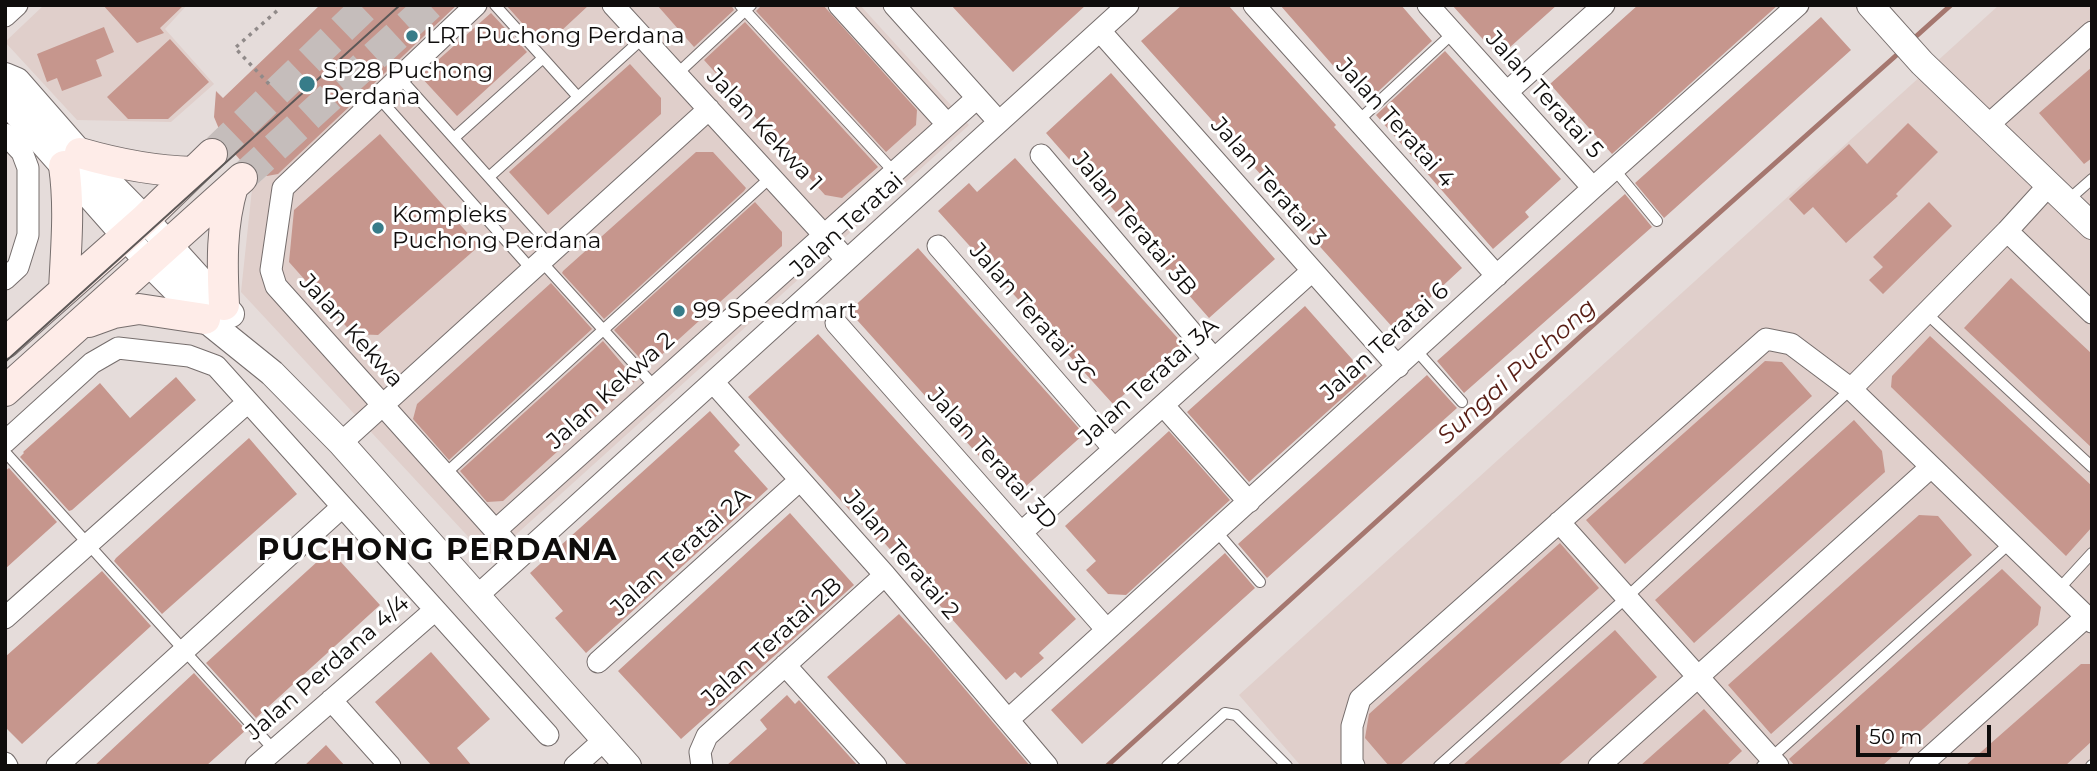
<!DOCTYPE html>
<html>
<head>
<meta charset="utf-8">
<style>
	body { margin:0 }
	#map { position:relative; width:2097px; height:771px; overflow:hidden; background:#e5dcda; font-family:Montserrat,sans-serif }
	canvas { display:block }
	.frame { position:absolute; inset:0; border:7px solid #0f0d0c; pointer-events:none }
	.scale { position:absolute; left:1856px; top:725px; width:135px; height:32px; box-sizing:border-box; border:4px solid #0f0d0c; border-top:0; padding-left:9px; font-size:21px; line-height:24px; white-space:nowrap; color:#0f0d0c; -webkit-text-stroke:5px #fff; paint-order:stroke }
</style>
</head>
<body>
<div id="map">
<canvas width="2097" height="771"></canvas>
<div class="frame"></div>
<div class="scale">50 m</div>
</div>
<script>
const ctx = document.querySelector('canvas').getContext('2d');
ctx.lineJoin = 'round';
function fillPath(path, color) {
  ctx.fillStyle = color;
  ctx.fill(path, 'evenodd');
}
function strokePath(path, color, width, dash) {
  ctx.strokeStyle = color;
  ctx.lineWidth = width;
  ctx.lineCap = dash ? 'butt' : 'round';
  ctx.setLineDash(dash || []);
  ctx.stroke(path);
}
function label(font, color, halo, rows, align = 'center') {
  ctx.font = font + ' Montserrat,sans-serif';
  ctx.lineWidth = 6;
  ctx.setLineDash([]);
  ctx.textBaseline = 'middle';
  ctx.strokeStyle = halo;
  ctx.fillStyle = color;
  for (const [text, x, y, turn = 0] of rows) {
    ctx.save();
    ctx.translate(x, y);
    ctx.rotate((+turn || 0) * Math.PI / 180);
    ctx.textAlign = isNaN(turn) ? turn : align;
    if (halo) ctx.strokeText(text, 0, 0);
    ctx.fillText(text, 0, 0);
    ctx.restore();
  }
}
fillPath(new Path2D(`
	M44 5H187L165 29 214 84 171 122 77 120 5 42Z
	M459 5H860L969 125 489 559 241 292 252 189Z
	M1999 5H2092V766H1301L1239 695Z`), '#e0cfcb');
strokePath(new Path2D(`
	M1912 40 1951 5
	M1107 766 1582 335 1900 52`), '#a5776f', 5);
fillPath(new Path2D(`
	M103 5H184L160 28 164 33 137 43Z
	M320 5H457L278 174 267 176 258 173 255 166 248 162 241 161 224 141 214 117 216 91 223 98Z
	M506 5H589L546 45 541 40 539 42Z
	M657 5H731L734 10 694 47Z
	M762 5H823L917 110 916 125 886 152 756 11Z
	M951 5H1086L1013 72Z
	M1182 5H1228L1336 125 1334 127 1462 268 1395 330 1277 199 1280 196 1141 41Z
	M1280 5H1401L1432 41 1366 103Z
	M1452 5H1557L1499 57Z
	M1638 5H1778L1612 154 1550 84Z
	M491 13 527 52 457 116 420 76Z
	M1821 17 1851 50 1664 218 1635 183Z
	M745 22 878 167 842 198 825 195 704 60Z
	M104 27 114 52 96 60 102 76 62 91 57 78 47 82 37 54Z
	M170 39 209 82 168 119H128L107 97Z
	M1445 51 1561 179 1525 212 1529 217 1493 249 1376 115Z
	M630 64 661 98V114L548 215 509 172Z
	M2092 67V158L2084 164 2039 113Z
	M1111 73 1275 259 1209 318 1046 133Z
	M1908 123 1938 152 1896 194 1898 196 1846 243 1813 207 1804 215 1789 199 1849 144 1867 164Z
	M380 134 479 246 378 335 353 334 289 262 294 210Z
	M696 152H713L746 188 744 191 604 319 562 273 563 271Z
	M1015 158 1183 344 1113 404 938 211 969 183 977 192Z
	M1625 194 1652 227 1464 393 1437 361Z
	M755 202 782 232V246L648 367 614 330Z
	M1929 202 1952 226 1883 294 1869 280 1883 267 1873 257Z
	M918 248 1084 434 1015 496 849 311Z
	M2011 278 2092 354V448L1964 328Z
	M551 283 592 329 449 460 413 419 417 404Z
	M1305 306 1367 376 1249 482 1187 412Z
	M818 334 1076 619 1039 653 1044 658 1021 678 1015 672 1006 680 880 538 877 541 748 397Z
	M1930 336 2092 486V527L2066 556 1891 387 1892 376Z
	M603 341 636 380 503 501 487 502 460 471Z
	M1765 361 1782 362 1812 396 1625 564 1586 520Z
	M1427 375 1457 408 1267 578 1238 544Z
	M176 377 196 400 72 510 69 511 20 457 24 453 23 452 100 383 130 418Z
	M710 411 740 445 734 451 768 489 586 653 555 618 563 611 530 573Z
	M1854 420 1882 451 1885 472 1694 643 1655 600Z
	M1169 431 1230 500 1126 595 1108 594 1086 570 1096 561 1065 526Z
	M249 438 297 494 162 614 114 561 116 558Z
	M9 468 57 522 5 569V471Z
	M790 513 854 585 681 739 618 671Z
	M1919 515 1938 516 1972 555 1771 734 1728 685Z
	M1560 543 1599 588 1399 766H1389L1365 738 1369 714Z
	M330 550 380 605 256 718 206 663Z
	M1225 553 1255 588 1082 744 1051 710Z
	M2002 569 2041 607 2038 625 1882 766H1795L1789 759Z
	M102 571 151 626 22 744 5 727V657Z
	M899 614 930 648 1030 766H908L827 677Z
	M1615 630 1657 677 1571 754 1557 766H1462Z
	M431 652 490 719 457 748 472 766H432L375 702Z
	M2081 664H2092V741L2065 766H1965Z
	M194 673 246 730 206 766H94Z
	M787 695 795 704 799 700 858 766H726L767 729 760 720Z
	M1704 709 1742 751 1726 766H1640Z
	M326 745 345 766H304Z`), '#c6968d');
strokePath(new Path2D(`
	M212 154 367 5
	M242 178 430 5`), '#c5bdbb', 30, [30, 15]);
const service = new Path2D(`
	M740 5 894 172
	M677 74 751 5
	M400 78 554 250
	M578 97 643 38
	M379 98 532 270
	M1358 121 1453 33
	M454 138 543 58 495 5
	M1614 169 1657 221
	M489 177 578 97 543 58
	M2067 201 2092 179
	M541 261 655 387
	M1926 313 2092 467
	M1416 350 1462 402
	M5 452 274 750
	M445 474 771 177
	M1216 531 1260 582
	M2058 590 2092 553
	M1167 766 1225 713 1236 715 1287 766
	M1439 766 1627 597 1851 389
	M1762 766 2010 543
	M2091 766 2092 765`);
const minor = new Path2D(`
	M476 5 283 188 271 270 276 286 519 557
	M613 5 847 260
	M839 5 947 124
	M894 5 999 122
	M1254 5 1497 276
	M1428 5 1593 188
	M5 16 17 5
	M1100 31 1398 367
	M1507 92 1604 5
	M1987 126 2092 32
	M5 134 22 152 28 168V235L18 267 5 279
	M1041 155 1214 359
	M2007 231 2092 313
	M938 246 1114 449
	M836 323 1107 630
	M713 382 885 575 1047 766
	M1851 389 2007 231 2048 186
	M1163 405 1249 502
	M5 442 92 363 118 348 189 356 216 366 548 735
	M341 443 709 109
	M1559 522 1778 766
	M496 530 977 98
	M1022 532 1312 271
	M477 596 1128 5
	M5 618 248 402
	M598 662 800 480
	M785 665 876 766
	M331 700 390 766
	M1009 719 1593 188 1798 5
	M5 763 7 766
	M57 766 342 507
	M256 766 435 610
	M575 766 604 740
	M702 766 700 752 707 736 885 575
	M1354 766 1352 762V726L1360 699 1766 339 1791 344 1851 389 2092 622
	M1599 766 1931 467
	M1920 766 2086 617`);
const tertiary = new Path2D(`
	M1870 5 1922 63 2092 226
	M5 76 17 81 80 153 145 219 231 314
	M5 100 149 263 205 319 272 373 341 443 628 766`);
const secondary = new Path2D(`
	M80 153C118 164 153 171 193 172
	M64 166C70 207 66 248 64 290
	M224 305C222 264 221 226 233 186
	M89 322 114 313 139 309 205 319
	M5 343 145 219 212 154
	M5 391 242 178`);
strokePath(service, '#766e6d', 12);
strokePath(minor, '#766e6d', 23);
strokePath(tertiary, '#766e6d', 28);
strokePath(secondary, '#766e6d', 32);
strokePath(new Path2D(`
	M269 84 235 48 279 9`), '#908a89', 3.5, [3.5, 5]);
strokePath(service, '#fff', 10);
strokePath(minor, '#fff', 21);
strokePath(tertiary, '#fff', 26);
strokePath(secondary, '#feece8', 30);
strokePath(new Path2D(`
	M5 362 400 5`), '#5d5857', 2);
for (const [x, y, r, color] of [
	[412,36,7,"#377c89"],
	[307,84,9,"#377c89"],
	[378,228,7,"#377c89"],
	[679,311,7,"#377c89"]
]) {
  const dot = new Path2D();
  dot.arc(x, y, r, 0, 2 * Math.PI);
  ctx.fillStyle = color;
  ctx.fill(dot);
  strokePath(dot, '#fff', 2.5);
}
label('23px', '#0f0d0c', '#fff', [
	["LRT Puchong Perdana",426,36],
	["SP28 Puchong",323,71],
	["Perdana",323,97],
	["Kompleks",392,215],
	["Puchong Perdana",392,241],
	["99 Speedmart",693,311]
], 'left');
label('23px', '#0f0d0c', '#fff', [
	["Jalan Teratai 5",1544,95,48],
	["Jalan Teratai 4",1395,123,48],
	["Jalan Kekwa 1",764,130,47],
	["Jalan Teratai 3",1268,182,49],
	["Jalan Teratai 3B",1134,224,50],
	["Jalan Teratai",847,225,-42],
	["Jalan Teratai 3C",1032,314,49],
	["Jalan Kekwa",351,331,48],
	["Jalan Teratai 6",1385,342,-42],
	["Jalan Teratai 3A",1149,382,-42],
	["Jalan Kekwa 2",611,391,-42],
	["Jalan Teratai 3D",992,459,48],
	["Jalan Teratai 2A",681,552,-42],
	["Jalan Teratai 2",901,555,49],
	["Jalan Teratai 2B",772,642,-42],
	["Jalan Perdana 4/4",328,668,-41]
]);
label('italic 24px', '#581d14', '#fff', [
	["Sungai Puchong",1517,372,-42]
]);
ctx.letterSpacing = '2px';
label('bold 30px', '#0f0d0c', '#fff', [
	["PUCHONG PERDANA",438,551]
]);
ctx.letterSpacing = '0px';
</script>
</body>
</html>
